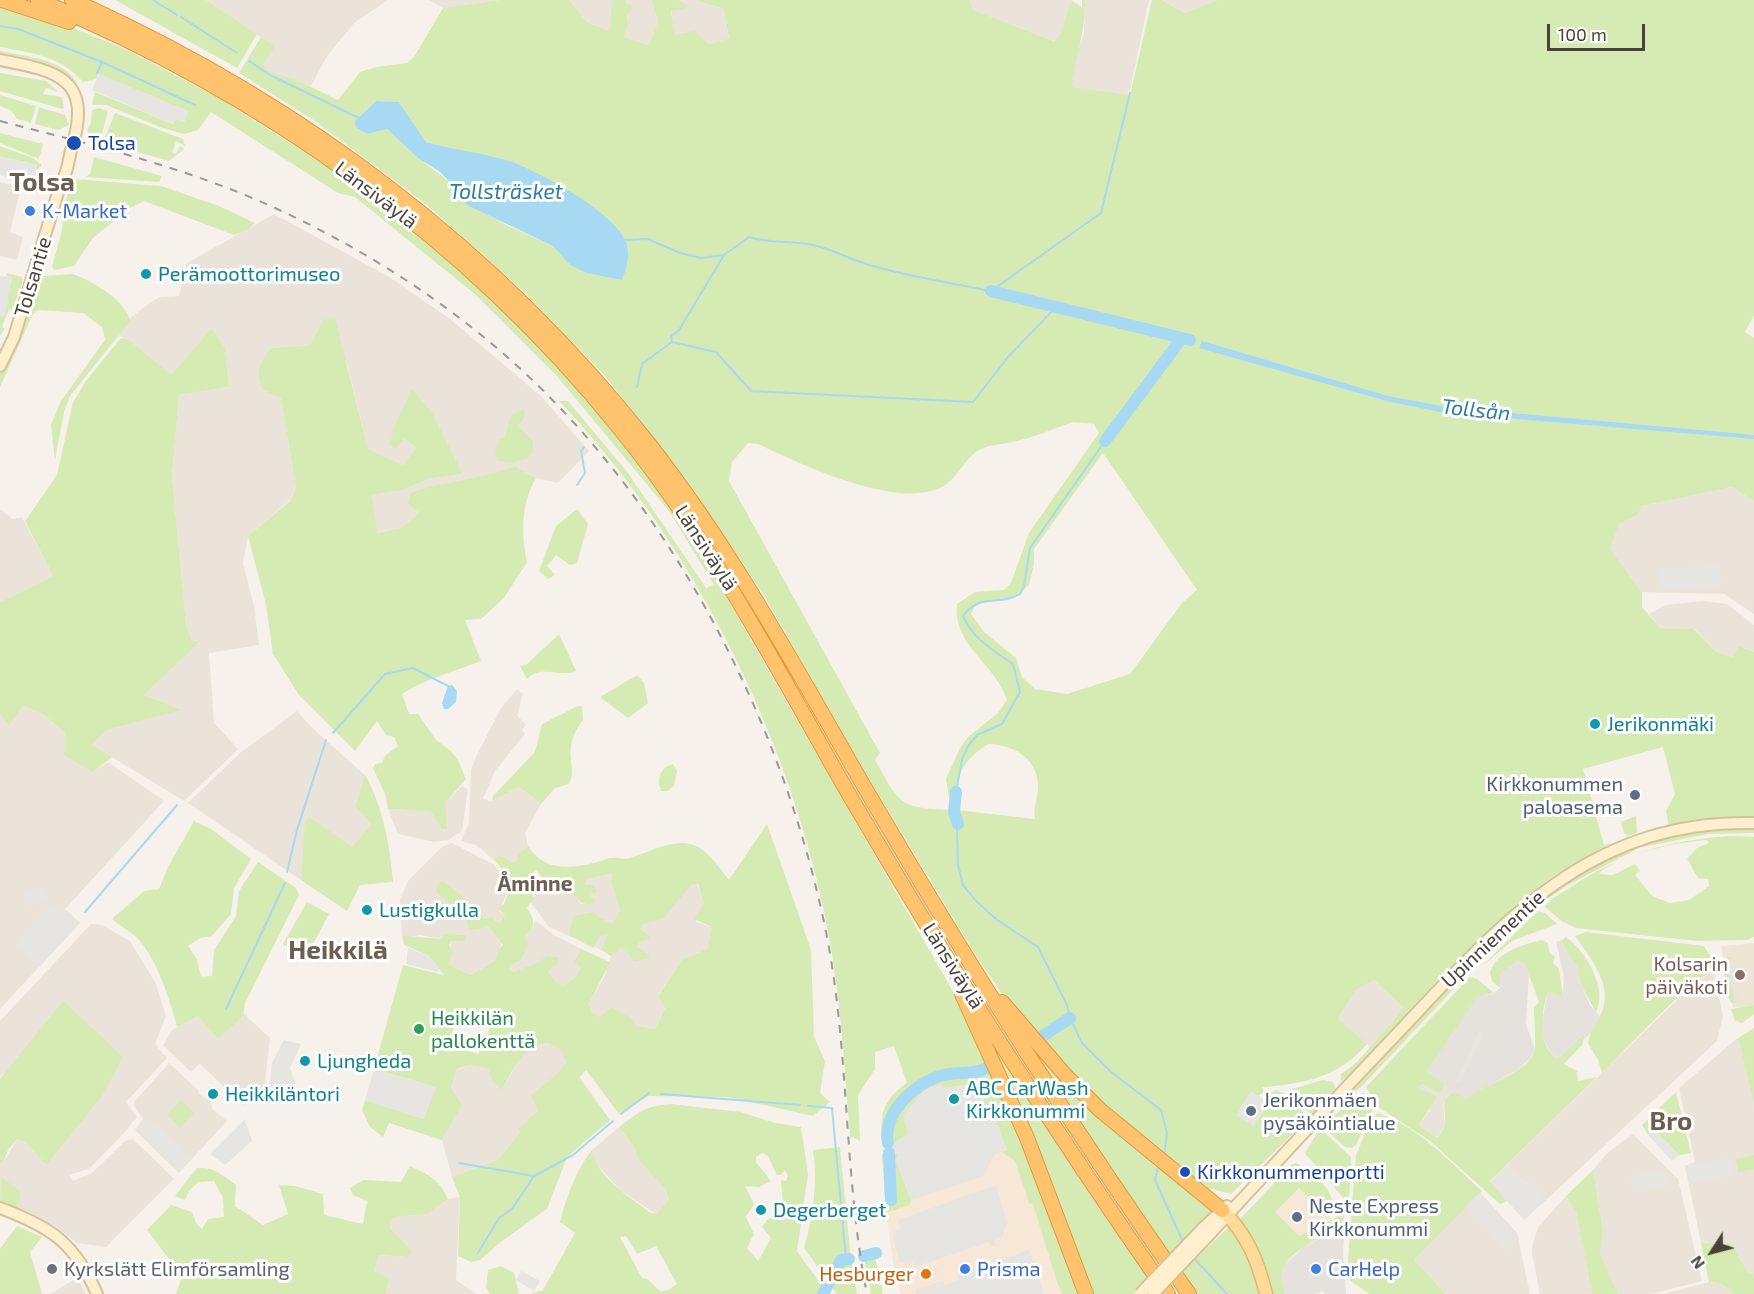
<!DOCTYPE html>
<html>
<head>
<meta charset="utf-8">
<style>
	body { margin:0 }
	#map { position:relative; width:1754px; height:1294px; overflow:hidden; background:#f6f2eb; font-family:"Exo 2",sans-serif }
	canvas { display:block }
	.north { position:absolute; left:1682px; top:1222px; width:60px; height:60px; -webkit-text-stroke:4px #fff; paint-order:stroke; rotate:234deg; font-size:16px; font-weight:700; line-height:24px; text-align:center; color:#4a4238 }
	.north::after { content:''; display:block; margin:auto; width:21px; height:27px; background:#4a4238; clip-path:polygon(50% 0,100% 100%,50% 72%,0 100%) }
	.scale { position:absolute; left:1547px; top:24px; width:98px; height:27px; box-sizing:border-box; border:3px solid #4a4238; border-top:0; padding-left:8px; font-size:18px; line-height:21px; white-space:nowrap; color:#4a4238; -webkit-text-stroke:4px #fff; paint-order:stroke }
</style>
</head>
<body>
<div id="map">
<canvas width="1754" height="1294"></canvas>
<div class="north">N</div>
<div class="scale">100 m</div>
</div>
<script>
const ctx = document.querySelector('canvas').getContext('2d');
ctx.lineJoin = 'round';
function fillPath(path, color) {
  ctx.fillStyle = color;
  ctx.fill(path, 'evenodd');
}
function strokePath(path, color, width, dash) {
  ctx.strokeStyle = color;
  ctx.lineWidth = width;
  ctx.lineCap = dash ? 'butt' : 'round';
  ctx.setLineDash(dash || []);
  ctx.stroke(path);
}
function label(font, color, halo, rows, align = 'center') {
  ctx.font = font + ' "Exo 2",sans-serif';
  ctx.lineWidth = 6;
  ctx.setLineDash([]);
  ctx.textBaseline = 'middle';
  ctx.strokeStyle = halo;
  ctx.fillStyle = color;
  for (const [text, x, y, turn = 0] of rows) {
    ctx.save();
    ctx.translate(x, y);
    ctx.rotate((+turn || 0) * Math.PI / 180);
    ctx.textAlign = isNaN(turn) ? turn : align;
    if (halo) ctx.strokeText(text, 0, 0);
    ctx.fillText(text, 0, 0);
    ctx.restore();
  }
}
fillPath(new Path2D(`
	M206 0H388L354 23 327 56 311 86 272 73 263 64 274 46Z
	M429 0H500L443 8Z
	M569 0H612L609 31 587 22Z
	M626 0H652L658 23 649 45 624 37 628 24Z
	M678 0H695L724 9 729 40 707 44 675 36 671 10 689 7Z
	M969 0H1071L1060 35 1055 41 972 10Z
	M1085 0H1149L1129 95 1072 87 1074 62 1084 33Z
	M1162 0H1218L1184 13Z
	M0 182 21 187 10 232 23 237 17 260 0 256Z
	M274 214 391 278 450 319 542 397 589 451 558 483 536 478 515 466 497 474 410 493 407 503 419 513 401 528 376 533 372 495 404 490 428 479 463 474 432 412 412 390 403 439 418 448 403 465 368 449 347 363 323 320 310 345 272 348 263 390 281 397 296 487 290 500 248 536 243 563 254 606 259 645 209 653 214 723 238 749 184 801 92 745 107 730 180 710 144 695 198 641 192 640 186 625 172 475 179 395 229 387 225 348 212 328 171 376 128 339 116 335 130 318 151 302 160 297 179 296 187 263Z
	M1732 487 1754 501V614L1724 594 1642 592 1610 549 1619 524 1638 515 1642 506Z
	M0 509 13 519 22 517 53 576 0 602Z
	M1703 601 1727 604 1754 625V652L1739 646 1732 657 1715 651 1695 629 1660 628 1649 614 1665 605Z
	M517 689 523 694 517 716 526 724 522 730 525 734 495 771 483 799 492 801 519 787 541 804 525 833 528 846 517 854 518 858 513 863 504 859 494 860 476 845 461 841 469 823 471 770 475 759 501 708Z
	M23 706 41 713 65 732 93 772 108 762 164 801 65 909 80 923 0 1009V715L9 726Z
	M297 711 312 728 365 775 355 806 373 824 351 848 309 818 301 880 188 803 240 753Z
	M462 786 468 789 462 831 448 840 434 842 398 834 388 809 431 811 445 803Z
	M452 843 493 864 511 884 499 911 505 915 499 923 494 920 495 916 485 919 478 909 459 897 443 881 436 893 446 898 456 911 466 918 468 929 471 931 489 927 502 941 495 961 471 975 448 964 451 941 466 935 445 934 441 939 419 935 410 938 402 936 400 899 408 881 442 847Z
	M608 872 612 873 611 882 620 910 601 950 549 927 531 903 536 892H540L544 886 571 893 582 904 594 903 595 900 591 897 592 893 584 882 586 879Z
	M693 884H697L704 903 696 922 712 927V938L708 948 682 960 658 995 665 1007 655 1029 636 1027 625 1014 600 1017 592 1012 589 1004 604 977 611 956 622 947 630 956 641 951 637 947 643 923 663 919Z
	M535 920 554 935 581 949 574 960 581 968 575 978 563 985 556 982 548 971 550 967 544 960 514 972 510 969 514 963 520 961 528 947 526 936 533 928Z
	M91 924 102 925 130 941 156 984 166 1016 155 1044 167 1058 126 1102 137 1117 125 1132 89 1169 69 1175 73 1181 92 1173 125 1141 133 1139 174 1179 106 1247 77 1243 57 1228 28 1212 0 1202V1164L3 1163 17 1139 26 1143 46 1165 3 1074 0 1079V1021Z
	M1711 972H1714L1723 1016 1717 1041 1545 1201 1532 1185 1523 1181 1507 1165 1678 999Z
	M1374 980 1404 1008 1370 1047 1338 1018 1356 990Z
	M243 1013 270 1038 265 1084 243 1105 200 1064 191 1072 163 1045 172 1030 198 1016 218 1039Z
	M1735 1040 1739 1041 1754 1105V1274H1749L1731 1244 1701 1243 1685 1166 1695 1162 1679 1088Z
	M548 1043 560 1049 610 1120 603 1127 520 1132 498 1160 452 1177 442 1140 451 1123V1088L457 1070 470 1065 489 1069 502 1090 519 1060 531 1048Z
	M169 1063 199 1091 198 1093 210 1101 213 1110 227 1121 179 1173 135 1130 143 1119 134 1106V1102Z
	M1423 1084 1439 1094 1445 1085 1454 1092 1443 1104 1445 1125 1437 1138 1419 1125 1430 1110 1417 1087Z
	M619 1127 634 1147 639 1161 666 1190 669 1200 656 1214 620 1190 594 1161 592 1150Z
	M1633 1134 1678 1179 1702 1281 1651 1294H1618L1600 1253 1603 1231 1593 1170 1607 1153Z
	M1479 1191 1517 1233 1530 1294H1446L1414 1260Z
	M1566 1196 1576 1212 1592 1294H1540L1532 1254 1533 1242 1539 1226Z
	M460 1197 456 1280 476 1294H386L389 1278 375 1272 378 1255 408 1257 411 1250 390 1228 393 1217 427 1214 448 1199Z
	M77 1278 86 1294H50Z
	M1709 1282 1720 1283 1734 1294H1663Z`), '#eae3d9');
fillPath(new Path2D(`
	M988 1075 1068 1294H901L894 1268 886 1213 882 1135Z
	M1299 1187 1322 1210H1327L1331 1219 1299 1236 1274 1212Z`), '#f7e7d7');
fillPath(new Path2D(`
	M1562 940 1567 955 1577 965 1581 985 1590 1005 1600 1017 1590 1034 1558 1060 1550 1052 1542 1036V1021L1548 992 1563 995 1564 976 1556 942Z
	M1517 961 1525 964 1529 975 1526 1024 1535 1050 1530 1059 1517 1070 1466 1099 1460 1097 1427 1071 1478 995 1493 994 1501 987 1498 981 1499 975Z
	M1345 1223 1343 1253 1346 1294H1325L1323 1291 1316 1294H1285L1280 1273 1286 1263 1303 1248Z`), '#e5e1dc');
fillPath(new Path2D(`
	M1754 943V1005L1733 1008 1721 946Z`), '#efe5d5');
fillPath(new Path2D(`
	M115 0H206L257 34 237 68Z
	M500 0H569L587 22 609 31 612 0H626V3L632 5V10L627 15 628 24 624 37 649 45 658 22 652 0H678L690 7 671 11 675 35 695 31 708 44 729 39 724 9 695 0H969L973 10 1054 41 1060 35 1071 0 1082 8V0H1085C1086 31 1075 57 1072 87L1130 95 1152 0H1162L1184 13 1218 0H1754V315L1745 332 1754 338V501L1732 487 1642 506 1638 515 1619 524 1610 549 1642 592V607L1660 628 1694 629 1715 651 1732 657 1739 646 1754 652V819L1700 821 1669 827 1666 811 1675 794 1663 747 1583 769 1604 845 1611 843 1553 876 1519 902 1434 984 1351 1075 1341 1081V1074L1357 1062 1404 1008 1374 980 1356 990 1338 1018 1367 1044C1339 1077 1304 1084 1262 1087L1264 1092 1258 1096 1251 1092 1253 1126 1266 1107 1268 1094 1276 1090 1283 1093 1309 1118 1231 1194 1208 1188 1183 1168 1181 1171 1090 1095 1004 997 975 954 868 777 762 592 686 479 605 376 523 291 427 205 315 121 239 73 261 37 275 46 263 64 272 73 297 80 338 100 360 72 376 67 407 63 414 57 443 8ZM376 101 399 102 426 142 513 163 566 189 611 222 570 265 553 246 506 225 457 197 450 182 419 159 387 129 368 134 355 121ZM1073 422 1094 424 1099 433 1029 533 1011 583 1004 590 975 592 957 604C952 645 996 664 1007 700L998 713 968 737 960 748 946 779 951 810C898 808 900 804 875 760L880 753 729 481 732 462 748 443 758 444C803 465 890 507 938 489 957 482 963 458 981 449 991 444 1001 445 1012 442 1033 438 1053 429 1073 422ZM1103 453 1197 590 1182 603 1130 674 1067 694 1035 689 1022 677 1016 658 984 632 971 614 975 606C998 595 1004 609 1029 585L1034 564V549ZM989 744C1015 745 1040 760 1038 790 1037 801 1033 808 1035 819L956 810C958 802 956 793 957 785 959 767 974 752 989 744Z
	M0 3 64 24 127 50 219 98 348 180 418 234 480 289 548 355 613 429 681 518 955 995 1023 1144 1079 1294H1063L1058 1285 1033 1204 1029 1203 1015 1161 1002 1152 1007 1150 990 1105 986 1106 982 1095 968 1085 944 1088 908 1134 893 1144 891 1141 883 1143C879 1113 883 1100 907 1083L894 1046 875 1052V1069L858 1095 860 1141 850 1136C844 1061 840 985 824 911 786 729 688 536 559 401H568L628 473 706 588 714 585 669 511 556 375 476 295 355 197 338 193 211 112 198 130 184 134 160 127 106 105H92L95 92 173 124 176 119 98 74 96 79 83 82C61 56 32 53 0 47Z
	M0 51C28 57 62 58 78 84L55 68 0 56Z
	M0 73 46 81 59 92 46 88 43 94 62 97 64 108 62 109 0 91Z
	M0 95 36 106 31 123 17 119 12 111 0 106Z
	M39 107 65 115 69 125 58 130 35 124Z
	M99 108 108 111 100 141 92 139 87 130 91 123 92 110Z
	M115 113 183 139 185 146 176 141 172 153 176 154 180 146 184 149 169 161 103 142Z
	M0 133 43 144 39 159 0 143Z
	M0 146 33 158 42 165 36 171 37 165 0 156Z
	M94 157 162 176 159 182 85 177 90 174Z
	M74 179 161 186 219 206 255 223 247 230 234 235 144 201 130 208 93 238 74 266 54 270 52 267 62 230 64 204Z
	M7 273 22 277 23 282 12 310 9 309 2 327 5 329 0 336V315L4 316 12 277 6 276Z
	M73 274C92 281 126 300 130 321L70 396 64 412 55 460 51 425 61 401 105 340 102 327 83 313 38 310 33 314 0 387V374L22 327 38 280 44 276Z
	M335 318 368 449 403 465 417 448 404 439 396 449 390 445 394 427 412 389 432 412 463 474 428 479 404 490 372 495 377 533 401 528 419 513 407 503 410 493C444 481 481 480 515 466L536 478C521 504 521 532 527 562L504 598 481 619 465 620 481 661C454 672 426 678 402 694L409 714H418L436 740 451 751 458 760 466 779 445 803 447 829H442L431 811 388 809 385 794 373 768 375 764 382 763 385 756 398 746 394 737 386 735 377 721 355 751 299 695 273 654 266 605 248 536 290 501 296 487 281 398 263 390C255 372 259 362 272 348L310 345 323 320Z
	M212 328 225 348 229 387 179 395 172 475 186 625 192 640 199 642 144 695 181 710 107 730 92 745 112 757 93 772 64 755 65 732 41 713 23 706 9 726 0 715V602L53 576 25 521 57 475 73 402 86 381 121 338 128 339 171 375Z
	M523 409 525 416 518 426 533 441V451L527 459 509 463 497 460 495 451 499 440 505 437 511 415Z
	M577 509 588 524 577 563 570 565 556 555 547 566 555 575 548 579 539 571 556 526Z
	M559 634 576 671C561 678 539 664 527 679L520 666 526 665Z
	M637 675 644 683 648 703 628 718 600 697Z
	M578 706H582L583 720C559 750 579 766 569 784L555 788 541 804 519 787 492 801 493 796 535 752 542 724Z
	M673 764 677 771 674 786 667 791H661C657 779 659 768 673 764Z
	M365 775C383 806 390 846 393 882L360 885 347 911 301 880 305 822 309 817 352 847 372 824 355 806Z
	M1636 816 1637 833 1628 836 1624 833 1621 822Z
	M194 821 211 829 251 859 234 888 231 914 212 936 200 938 188 946 197 959 201 977 212 976 214 950 236 916 239 891 258 862 296 888 299 895 245 1003 243 1016 218 1039 198 1016 177 1027C170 1000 156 955 135 936 128 930 119 925 112 919L144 891 159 889 168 867Z
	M767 824 811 950 814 1037 825 1061 820 1093 830 1102 813 1116 728 1097 649 1096 619 1114 586 1070 579 1078 610 1120 567 1157 547 1209 502 1241 480 1260 471 1262 458 1256 460 1197 452 1177 498 1160 520 1132 518 1129 538 1111 531 1095 556 1075 567 1062 560 1049 548 1043C522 1047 513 1069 502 1090L492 1081 489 1069 470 1065 457 1069 451 1088 462 1105 442 1140 389 1123 383 1137 370 1127 362 1110 365 1100 424 1119 435 1087 374 1069 403 965 444 975 429 956 404 945 402 936C415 937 426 937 440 939L445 934 466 935 465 941H451L449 945 453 953 448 964 471 975 495 961 498 950 503 945 489 927 471 931 468 929 466 918C453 912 449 899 436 893L437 884 443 881C457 893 474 903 485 919L495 916 494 920 499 923 505 915 498 908 504 904 513 881 494 860 499 855 513 863 518 858 517 854 528 846C546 875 579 868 607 859 614 856 623 860 630 858 646 853 667 842 684 843 705 844 717 865 729 880ZM536 869 541 876 533 886 536 892H540L544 886C552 888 561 889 569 893 579 897 581 908 594 903L596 900 591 897 592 893 596 892 595 886 585 884 586 879 612 873 611 882 620 910 613 924 600 918 594 912 573 916 569 935 593 948 600 936 608 934 601 950 611 956 622 948 635 961 648 959 649 955 637 947 639 942 649 939V936L641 929 643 924 663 919 693 884H698L704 903 694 919 712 927 708 948 682 960 658 996 665 1008 655 1029 636 1026 631 1018 612 1007 600 1017 592 1012 589 1004 610 962 581 949 574 961 581 968 575 978 563 985 556 982 548 971 559 962 558 957 546 956C539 965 525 966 514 972L510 969 514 963 520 961 528 947 526 936C536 925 535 921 527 908L534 898 527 882ZM459 1009 468 1016H476L489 1028 488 1038 479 1047V1054L467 1051 459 1040 447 1050Z
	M1754 828V833L1708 834 1642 847 1641 845 1707 829Z
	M1733 836 1754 837V937L1747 940 1697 941 1576 928 1563 922 1545 907C1550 898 1562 893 1571 887 1620 854 1674 839 1733 836ZM1707 840 1709 843 1697 848 1687 859 1698 878 1708 879 1709 886 1689 900 1670 903 1652 896 1635 875 1640 871 1635 864 1613 875 1598 874C1620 854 1677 842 1707 840Z
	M1637 846V849L1568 885 1535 907 1504 934 1509 926C1552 891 1586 868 1637 846Z
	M307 902 329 914 312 946 298 952 283 944Z
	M1538 911 1545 913 1557 924 1512 941 1480 968Z
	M1586 932 1704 946 1711 957 1714 972C1691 977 1623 1053 1602 1073L1598 1060 1588 1043C1590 1030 1599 1021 1603 1009 1612 983 1589 956 1575 936Z
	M1566 937C1586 951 1608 989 1596 1012L1581 985 1577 965 1567 955 1562 940Z
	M1542 940 1548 943 1549 952 1555 957 1553 963 1559 969 1563 996 1548 992C1541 1011 1537 1048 1558 1059L1584 1036 1582 1045 1564 1064 1577 1071 1578 1081 1597 1077 1490 1181 1507 1201 1500 1204 1430 1141 1378 1107 1366 1087 1470 977 1477 979 1494 993 1478 996 1427 1071 1445 1085 1439 1094 1423 1084 1418 1087 1437 1097 1419 1125 1437 1138C1440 1134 1445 1128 1445 1124 1447 1109 1438 1102 1454 1092L1466 1099C1482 1086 1531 1071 1535 1050 1536 1044 1534 1015 1534 1007L1539 1002 1525 964 1517 961 1499 975 1500 988 1492 981 1490 973C1495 952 1524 944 1542 940Z
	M1728 957 1731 959 1726 960 1735 1001 1740 1000 1732 1004 1729 999 1721 960Z
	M1460 976 1465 977 1362 1086 1339 1105Z
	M63 1001 123 1057 102 1096 46 1165 26 1143 17 1139 8 1150 3 1163 0 1164V1079Z
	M1754 1005V1014L1742 1023 1735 1021 1731 1009Z
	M977 1023 1148 1279 1135 1294H1093L1087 1283Z
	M1016 1023 1213 1211 1179 1246 1192 1262 1230 1226 1244 1243 1262 1294H1198L1111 1169Z
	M1754 1028V1105L1739 1041 1735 1040Z
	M1323 1080 1333 1082 1336 1088 1312 1116 1292 1096V1089Z
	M1676 1092 1691 1153 1679 1155 1654 1129 1648 1135 1642 1125Z
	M1361 1093H1364L1373 1108 1356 1145 1352 1148 1345 1147 1322 1126Z
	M181 1100 194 1113 180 1128 167 1115Z
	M670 1104 741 1112 775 1123 801 1127 808 1174 797 1251 828 1294H530L543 1290 575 1233 560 1222C567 1195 575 1172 592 1150 597 1178 628 1195 649 1212L656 1214 669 1200 666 1190 639 1161 634 1147 619 1127C638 1113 644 1106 670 1104ZM762 1153 768 1156 777 1175H781L785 1170 788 1176 786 1181 781 1180 783 1206 781 1212 768 1219 762 1227 771 1238 758 1261 747 1248 754 1234 746 1217 754 1204 745 1186 759 1187 771 1181 756 1162V1157ZM626 1236 637 1254 656 1246 677 1284 668 1290 660 1291 647 1279 642 1278 620 1237Z
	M1378 1113C1418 1126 1451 1163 1482 1191L1414 1260 1446 1294H1369L1350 1280 1348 1259 1356 1155 1371 1120Z
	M1320 1128 1351 1157 1349 1205 1305 1153Z
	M840 1147 850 1251 857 1294H837L804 1248C813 1217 818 1182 813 1150Z
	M893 1152 899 1155 895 1159 911 1200 909 1205 886 1213 882 1154Z
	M1754 1155V1169L1738 1172 1736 1159Z
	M1296 1163C1311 1170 1333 1189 1333 1205L1331 1209 1322 1210 1299 1188 1275 1212 1299 1236 1343 1214 1345 1223C1328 1235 1288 1250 1282 1271 1280 1278 1285 1287 1285 1294H1271C1264 1266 1255 1245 1238 1221L1292 1164Z
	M410 1166C429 1175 439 1179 448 1199L427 1214 393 1217 390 1228 411 1250 409 1257 378 1255 375 1271 389 1278 386 1294H176L182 1276 147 1230 171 1205 192 1212 196 1223 202 1229 208 1219 224 1217 223 1198 214 1181 198 1182 189 1191 185 1200 175 1196 197 1168C213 1166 224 1176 236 1185L235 1206 263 1225 288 1214 279 1185 295 1186 323 1194 324 1215 363 1224 367 1201 353 1195 350 1188 363 1180 401 1182Z
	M1593 1170 1603 1231 1600 1253 1618 1294H1592L1576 1212 1566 1196Z
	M2 1178 20 1191 18 1208 0 1202Z
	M17 1226 42 1237 30 1252 42 1294H0V1249Z
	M1701 1243 1731 1244 1749 1274H1754V1294H1734L1720 1283 1709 1282Z
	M875 1256 883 1294H871L864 1258Z
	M501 1266 514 1273 519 1294H490L486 1288 488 1270Z`), '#d6eab4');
fillPath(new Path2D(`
	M99 74 189 111 185 122 176 119 174 124 92 90Z
	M0 156 37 165 34 184 0 175Z
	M0 276 12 277 5 316 0 315Z
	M1719 566 1722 586 1661 587 1658 569Z
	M42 886 48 900 28 907 23 893Z
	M51 904 60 913 65 909 80 923 39 967 14 944Z
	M408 948 429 956 439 969 437 972 406 964Z
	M1731 959 1740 1000 1735 1001 1726 960Z
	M1479 1031 1484 1034 1460 1083 1456 1081Z
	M284 1040 301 1044 290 1068 297 1087 269 1089 272 1063Z
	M374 1069 436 1087 424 1119 365 1100Z
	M941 1084 944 1088 972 1085 979 1090 986 1106 990 1105 1007 1150 994 1155 984 1176 911 1200 895 1159 900 1157 893 1152V1144L908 1134 903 1115 925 1089Z
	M1251 1091 1267 1102 1254 1126 1236 1115Z
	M148 1118 191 1158 180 1170 138 1129Z
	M245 1119 252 1141 225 1165 210 1154Z
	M1654 1129 1679 1155 1672 1161 1648 1135Z
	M1730 1158 1733 1175 1691 1182 1688 1166Z
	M1507 1165 1523 1181 1532 1185 1545 1201 1524 1220 1490 1182Z
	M1664 1170 1667 1186 1633 1193 1630 1176Z
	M996 1185 1007 1223 1001 1240 998 1237 994 1241 996 1245 993 1247 989 1242 915 1267 913 1262H899L893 1238 894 1233 901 1228 898 1220Z
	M1479 1193 1519 1239 1507 1250 1466 1206Z
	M1029 1250 1044 1294H916L915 1290 943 1281 945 1285 958 1280 957 1276Z
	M521 1271 540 1281 534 1291 516 1280Z`), '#e7e5e2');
fillPath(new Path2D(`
	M376 101 399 102 426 142C454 150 485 153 512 162 541 173 612 211 625 240 631 254 627 267 622 280L587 273 570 265 553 246 469 206 457 197 450 182 439 171 419 159 387 129 368 134 356 128 355 121Z
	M1202 341 1388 396 1446 407 1754 435V439L1445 413 1387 401 1199 348Z
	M452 685 457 691 456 702 448 709H444L442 703 448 686Z`), '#a8d9f2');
strokePath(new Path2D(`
	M153 0 177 15
	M181 17 237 53
	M0 26 18 29 102 62 195 105
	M249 61 272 76 359 118
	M97 73 102 62
	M625 240 648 239 680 253 701 258 724 255 749 237C771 244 791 240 813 245 833 249 853 261 873 266 911 277 952 283 991 291L1101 213 1130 93
	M672 342 716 352 751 391 973 402 1008 357 1056 307
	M637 387 642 364 672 342 671 336 679 330 724 255
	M1105 441 1030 548 1024 586 1020 594C998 607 981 592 963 616 972 638 994 651 1013 664L1020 692 1002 724 977 735 968 746 962 760 956 792 958 865 963 885 976 901 996 919 1038 947 1067 1005 1070 1018 1082 1043 1111 1072 1161 1110 1167 1133 1164 1156
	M577 485 585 473 581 451 584 447
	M333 733 385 674 413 668 448 686
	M287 872 297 830 326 740
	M85 912 177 805
	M226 1009 285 883
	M661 1094 800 1105
	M808 1106 832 1108 846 1259
	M621 1114 649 1093
	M459 1163 534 1176 573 1155 613 1121
	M1159 1164 1155 1180 1184 1244
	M478 1253 499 1218 512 1209 534 1176
	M1192 1256 1227 1294`), '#a8d9f2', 2);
strokePath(new Path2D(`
	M991 291 1190 340
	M1105 441 1182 338
	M956 792 954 812 958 824
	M1041 1037 1070 1018
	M888 1143C882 1112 917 1081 944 1075 961 1071 975 1076 990 1066
	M889 1153 891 1200
	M864 1256 876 1253
	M823 1294 841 1260 849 1259`), '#a8d9f2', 12);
const secondary = new Path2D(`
	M0 60C57 71 93 78 72 147 68 161 68 173 60 186L14 337 0 366
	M0 1208C51 1227 75 1243 97 1294
	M1203 1228 1227 1206
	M1208 1236C1270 1169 1331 1103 1394 1037 1498 927 1587 819 1754 823`);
const primary = new Path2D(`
	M1222 1210C1247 1234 1258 1261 1266 1294`);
const highway = new Path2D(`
	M2 0 69 22
	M38 0C263 93 468 239 621 430 715 546 780 675 854 803 952 971 1057 1135 1168 1294
	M72 0C298 101 496 249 649 444 736 555 801 678 872 800 971 969 1076 1134 1189 1294
	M962 994 1027 1138 1086 1294
	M1002 1002 1066 1076 1100 1110 1222 1210`);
strokePath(secondary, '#d6c29a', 14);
strokePath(primary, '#e6b769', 15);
strokePath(highway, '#e0973a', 16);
strokePath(secondary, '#ffefcc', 10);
strokePath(primary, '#ffdb9b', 12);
strokePath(highway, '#ffc36d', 14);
strokePath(new Path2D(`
	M0 121C93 145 188 168 275 208 358 246 436 295 505 355 667 496 782 718 825 927 850 1048 843 1173 867 1294`), '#999', 2, [8, 8]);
const secondaryBridge = new Path2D(`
	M1140 1294 1203 1228
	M1153 1294 1208 1236`);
strokePath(secondaryBridge, '#d6c29a', 14, []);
strokePath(secondaryBridge, '#ffefcc', 10);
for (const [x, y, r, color] of [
	[74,143,8,"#1a4fb4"],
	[30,211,6,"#3f7fe0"],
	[146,274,6,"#0f9aa8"],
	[1595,724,6,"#0f9aa8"],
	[1635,795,6,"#5c6f8a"],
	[367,910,6,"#0f9aa8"],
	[1740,975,6,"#8d6e63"],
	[419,1029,6,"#2e9e5b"],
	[305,1061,6,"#0f9aa8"],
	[213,1094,6,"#0f9aa8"],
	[954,1099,6,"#0f9aa8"],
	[1251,1111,6,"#5c6f8a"],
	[1185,1172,6,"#1a4fb4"],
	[761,1210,6,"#0f9aa8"],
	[1297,1217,6,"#5c6f8a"],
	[52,1269,6,"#6b7280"],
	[965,1269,6,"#3f7fe0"],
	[1316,1269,6,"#3f7fe0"],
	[926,1274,6,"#e8710a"]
]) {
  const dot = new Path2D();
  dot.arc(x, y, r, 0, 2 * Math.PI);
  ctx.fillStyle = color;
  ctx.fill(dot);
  strokePath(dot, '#fff', 2);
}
label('20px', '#164399', '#fff', [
	["Tolsa",88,143],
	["Kirkkonummenportti",1197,1172]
], 'left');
label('20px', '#4a4238', '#fff', [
	["Länsiväylä",376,195,37],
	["Tolsantie",33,277,-73],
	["Länsiväylä",706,548,57],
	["Upinniementie",1493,939,-43],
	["Länsiväylä",953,966,58]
]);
label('20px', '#366cbe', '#fff', [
	["K-Market",42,211],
	["Prisma",977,1269],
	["CarHelp",1328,1269]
], 'left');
label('20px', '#0d838f', '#fff', [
	["Perämoottorimuseo",158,274],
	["Jerikonmäki",1607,724],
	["Lustigkulla",379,910],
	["Ljungheda",317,1061],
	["ABC CarWash",966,1088],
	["Kirkkonummi",966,1111],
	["Heikkiläntori",225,1094],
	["Degerberget",773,1210]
], 'left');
label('20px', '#4e5e75', '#fff', [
	["Kirkkonummen",1623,784,"right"],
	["paloasema",1623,807,"right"],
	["Jerikonmäen",1263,1100],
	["pysäköintialue",1263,1123],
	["Neste Express",1309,1206],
	["Kirkkonummi",1309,1229]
], 'left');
label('20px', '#785e54', '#fff', [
	["Kolsarin",1728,964],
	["päiväkoti",1728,987]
], 'right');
label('20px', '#27864d', '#fff', [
	["Heikkilän",431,1018],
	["pallokenttä",431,1041]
], 'left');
label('20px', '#5b616d', '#fff', [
	["Kyrkslätt Elimförsamling",64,1269]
], 'left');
label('20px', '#c56008', '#fff', [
	["Hesburger",914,1274]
], 'right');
label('italic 21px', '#2b7da8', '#fff', [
	["Tollsträsket",506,192],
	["Tollsån",1476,410,6]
]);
label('bold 21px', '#6d5f4f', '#fff', [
	["Åminne",535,884]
]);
label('bold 26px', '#6d5f4f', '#fff', [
	["Tolsa",42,182],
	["Heikkilä",338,950],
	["Bro",1671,1121]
]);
</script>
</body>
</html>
